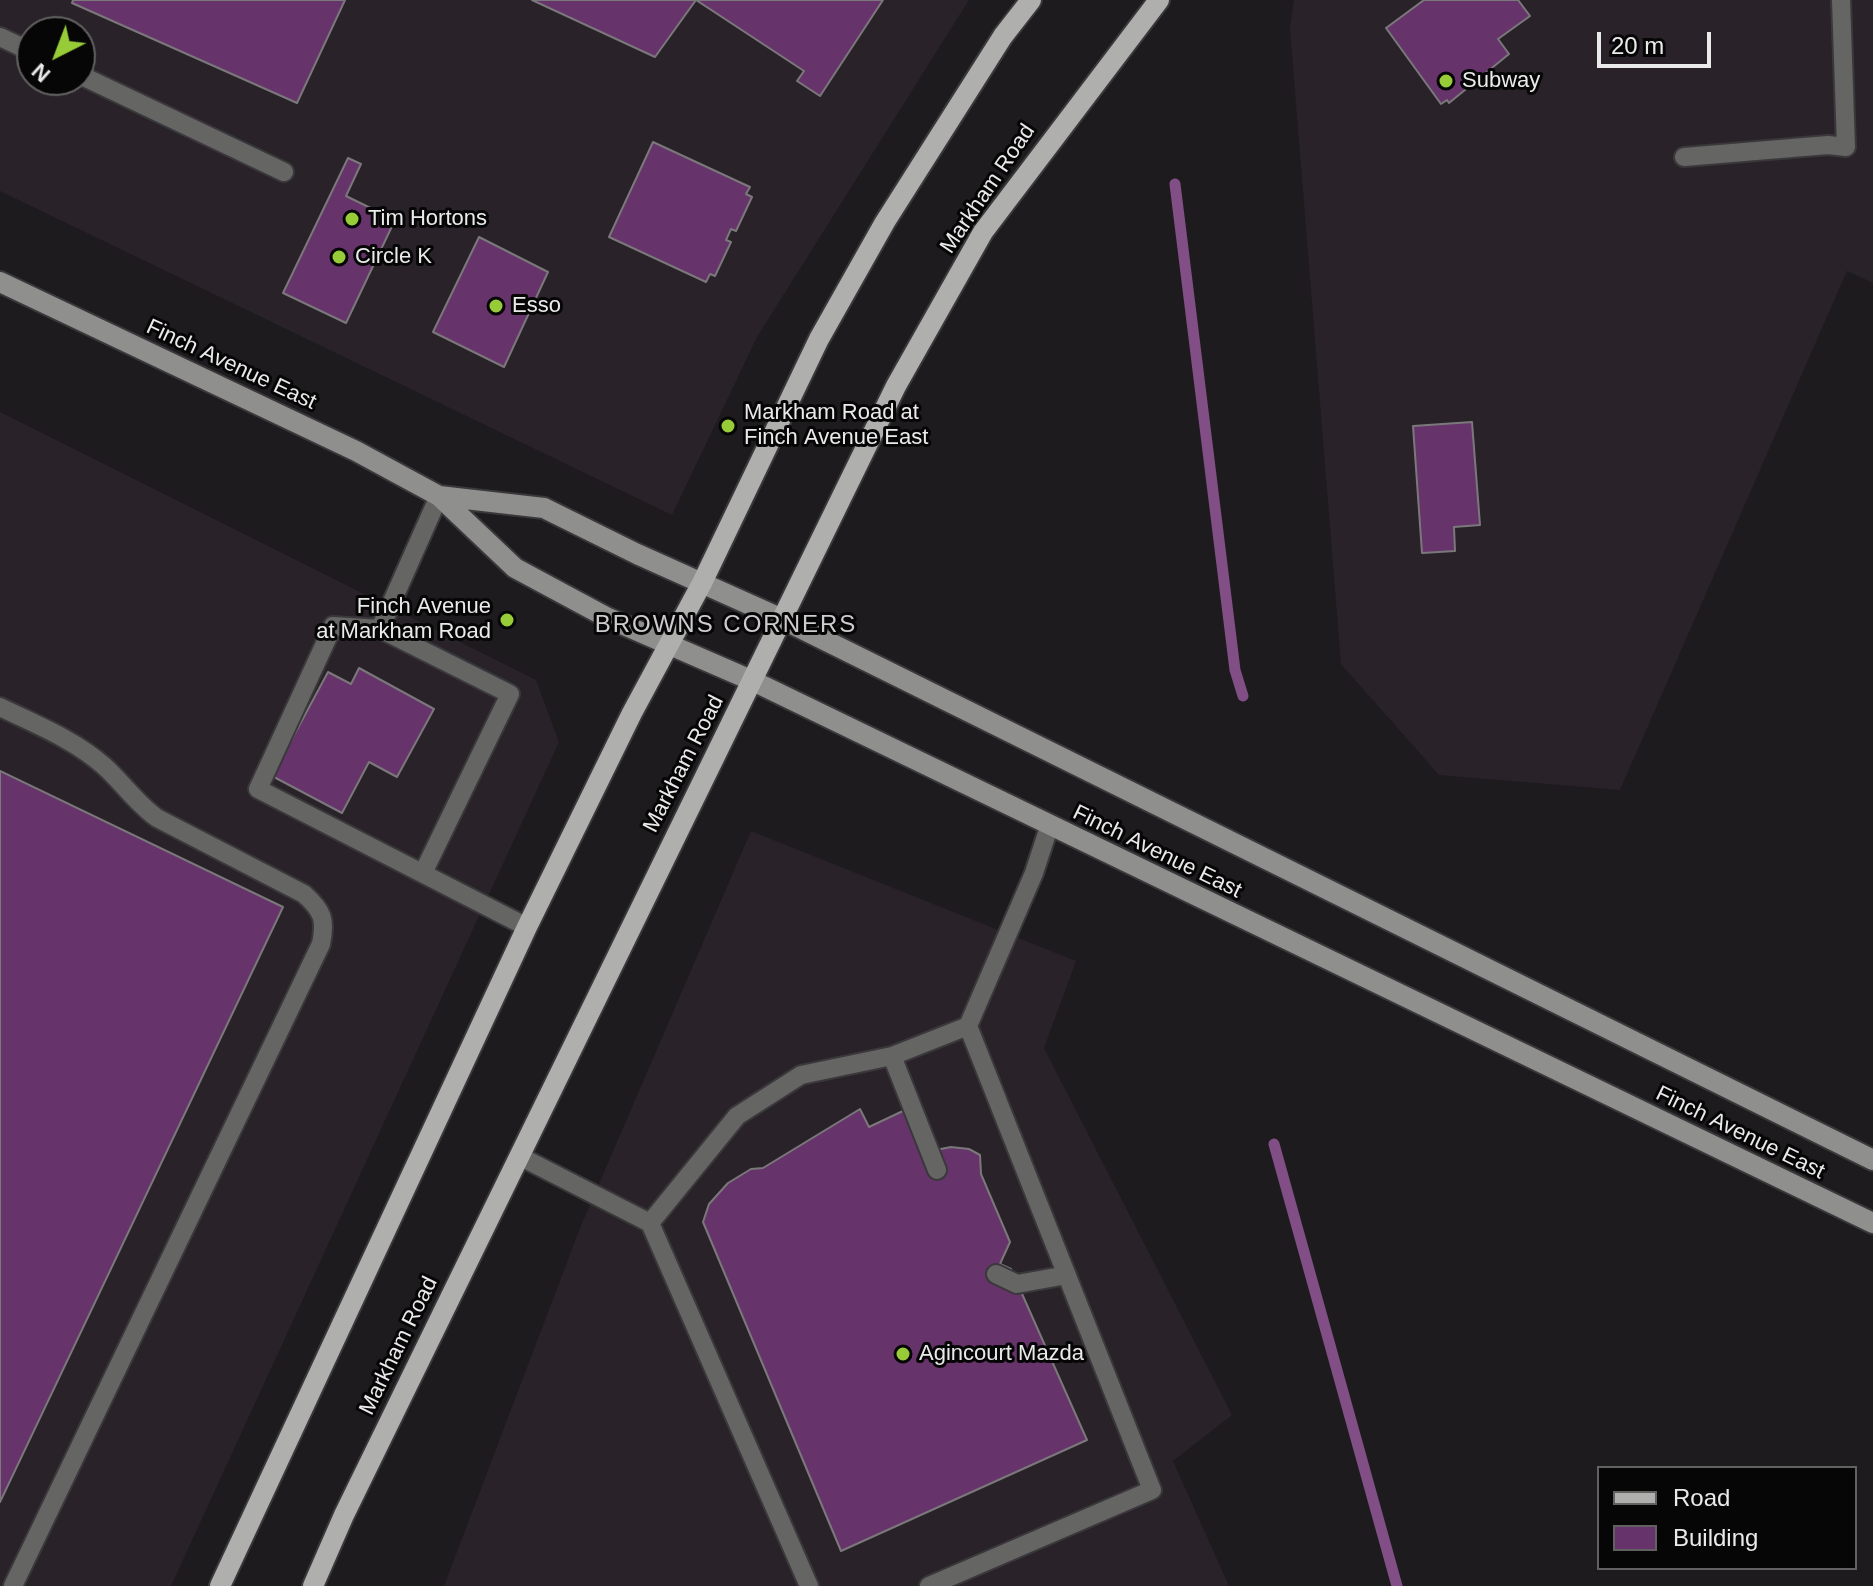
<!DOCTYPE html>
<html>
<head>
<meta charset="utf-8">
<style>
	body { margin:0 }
	#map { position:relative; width:1873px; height:1586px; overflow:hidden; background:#1d1b1e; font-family:Helvetica,sans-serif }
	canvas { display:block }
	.legend { position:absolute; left:1597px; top:1466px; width:260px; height:104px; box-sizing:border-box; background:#070607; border:2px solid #626162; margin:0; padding:10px 14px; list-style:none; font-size:24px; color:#ebeaeb }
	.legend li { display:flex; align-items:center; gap:16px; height:40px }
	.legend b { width:40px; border:2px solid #626162 }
	.north { position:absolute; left:16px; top:16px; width:80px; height:80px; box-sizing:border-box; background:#070607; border:2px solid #626162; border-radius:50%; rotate:222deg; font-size:22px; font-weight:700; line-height:32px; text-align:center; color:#ebeaeb }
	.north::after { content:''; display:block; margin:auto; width:28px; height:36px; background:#97cc38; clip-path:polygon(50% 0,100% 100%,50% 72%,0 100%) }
	.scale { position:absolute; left:1597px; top:32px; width:114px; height:36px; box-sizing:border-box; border:4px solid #ebeaeb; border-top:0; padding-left:10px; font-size:24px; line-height:28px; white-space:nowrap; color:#ebeaeb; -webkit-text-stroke:6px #070607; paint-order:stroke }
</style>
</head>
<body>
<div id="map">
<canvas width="1873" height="1586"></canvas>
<ul class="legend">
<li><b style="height:10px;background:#afb0ad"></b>Road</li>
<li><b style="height:22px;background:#66346b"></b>Building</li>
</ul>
<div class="north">N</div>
<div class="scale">20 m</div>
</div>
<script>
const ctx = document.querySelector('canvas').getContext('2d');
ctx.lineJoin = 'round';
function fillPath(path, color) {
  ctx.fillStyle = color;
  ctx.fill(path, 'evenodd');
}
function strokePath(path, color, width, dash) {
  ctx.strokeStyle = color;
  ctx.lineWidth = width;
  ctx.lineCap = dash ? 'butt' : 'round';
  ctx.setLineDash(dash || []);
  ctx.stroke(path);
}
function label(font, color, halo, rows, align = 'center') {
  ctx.font = font + ' Helvetica,sans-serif';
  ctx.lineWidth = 6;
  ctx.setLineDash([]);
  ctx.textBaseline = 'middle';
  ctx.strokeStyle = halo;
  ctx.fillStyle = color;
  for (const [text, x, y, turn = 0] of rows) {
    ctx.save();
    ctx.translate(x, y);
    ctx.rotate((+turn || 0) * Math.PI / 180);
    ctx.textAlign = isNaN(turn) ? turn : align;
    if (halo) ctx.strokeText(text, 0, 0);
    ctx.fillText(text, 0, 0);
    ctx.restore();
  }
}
fillPath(new Path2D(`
	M0 0H969L757 337 672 515 0 191ZM32 32H80V80H32Z
	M1294 0H1873V283L1847 271 1620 790 1439 775 1341 664 1290 29Z
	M0 412 536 680 559 742 171 1586H0Z
	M751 831 1076 961 1044 1048 1232 1415 1173 1461 1229 1586H444L580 1228Z`), '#292229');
strokePath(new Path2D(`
	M1175 184 1235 670 1243 696
	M1274 1144 1397 1586`), '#824e86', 11);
const building = new Path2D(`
	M73 0H345L297 103 72 3Z
	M532 0H883L820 96 797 81 804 71 696 0 655 57Z
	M1424 0H1518L1530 16 1498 39 1509 54 1449 103 1447 100 1441 104 1386 28Z
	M653 142 750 187 746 194 752 197 736 231 731 229 726 240 731 242 715 276 710 274 706 282 609 237Z
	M348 158 361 164 346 196 395 220 346 323 283 293Z
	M479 237 548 272 504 367 433 332Z
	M1472 422 1480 525 1454 527 1455 551 1422 553 1413 426Z
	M359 668 434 709 397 777 369 762 342 813 272 776 328 672 351 684Z
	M0 771 283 907 0 1502Z
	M860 1109 869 1127 905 1110 925 1152 951 1147 969 1149 980 1155 981 1174 1010 1242 1000 1264 1011 1269 1087 1440 841 1551 703 1222 709 1204 728 1183 751 1169 763 1168Z`);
fillPath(building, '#66346b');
strokePath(building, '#7a787a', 2);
const lane = new Path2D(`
	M0 37 32 52
	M80 75 284 172
	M1684 157 1828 145 1846 147 1841 0
	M380 629 439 496
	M0 707C35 724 75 740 104 766 123 783 136 803 157 818L304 894C323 911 326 920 321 944L13 1586
	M423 873 510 694 380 629 333 626 258 789 527 927
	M892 1056 937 1170
	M519 1156 650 1223
	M996 1274 1017 1284 1067 1275
	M809 1586 650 1223 737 1116 801 1075 892 1056 968 1026 1034 873 1049 827
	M929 1586 1152 1490 968 1026`);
const secondary = new Path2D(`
	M0 282 356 451 439 496 515 568 608 618 753 681 1873 1223
	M439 496 544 508 637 554 782 619 1873 1160`);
const primary = new Path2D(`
	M220 1586 527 927 632 713 702 583 819 339 885 222 1003 36 1031 0
	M313 1586 344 1515 896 386 983 232 1159 0`);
strokePath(lane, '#3a383b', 22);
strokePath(secondary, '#3a383b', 24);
strokePath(primary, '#3a383b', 24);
strokePath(lane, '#656564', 18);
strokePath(secondary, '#8f908d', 20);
strokePath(primary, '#afb0ad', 20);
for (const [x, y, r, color] of [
	[1446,81,8,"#97cc38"],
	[352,219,8,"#97cc38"],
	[339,257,8,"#97cc38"],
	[496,306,8,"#97cc38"],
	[728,426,8,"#97cc38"],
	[507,620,8,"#97cc38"],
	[903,1354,8,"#97cc38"]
]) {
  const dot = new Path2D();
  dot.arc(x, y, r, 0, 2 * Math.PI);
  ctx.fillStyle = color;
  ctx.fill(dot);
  strokePath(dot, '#070607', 3);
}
label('22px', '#ebeaeb', '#070607', [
	["Subway",1462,81],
	["Tim Hortons",368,219],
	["Circle K",355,257],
	["Esso",512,306],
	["Markham Road at",744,413],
	["Finch Avenue East",744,438],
	["Finch Avenue",491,607,"right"],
	["at Markham Road",491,632,"right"],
	["Agincourt Mazda",919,1354]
], 'left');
label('22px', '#ebeaeb', '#070607', [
	["Markham Road",988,189,-56],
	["Finch Avenue East",231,365,25],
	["Markham Road",684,764,-63],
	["Finch Avenue East",1157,852,26],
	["Finch Avenue East",1740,1133,26],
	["Markham Road",399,1346,-64]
]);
ctx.letterSpacing = '2px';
label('24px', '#cecbce', '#070607', [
	["BROWNS CORNERS",726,625]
]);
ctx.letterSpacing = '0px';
</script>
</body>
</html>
